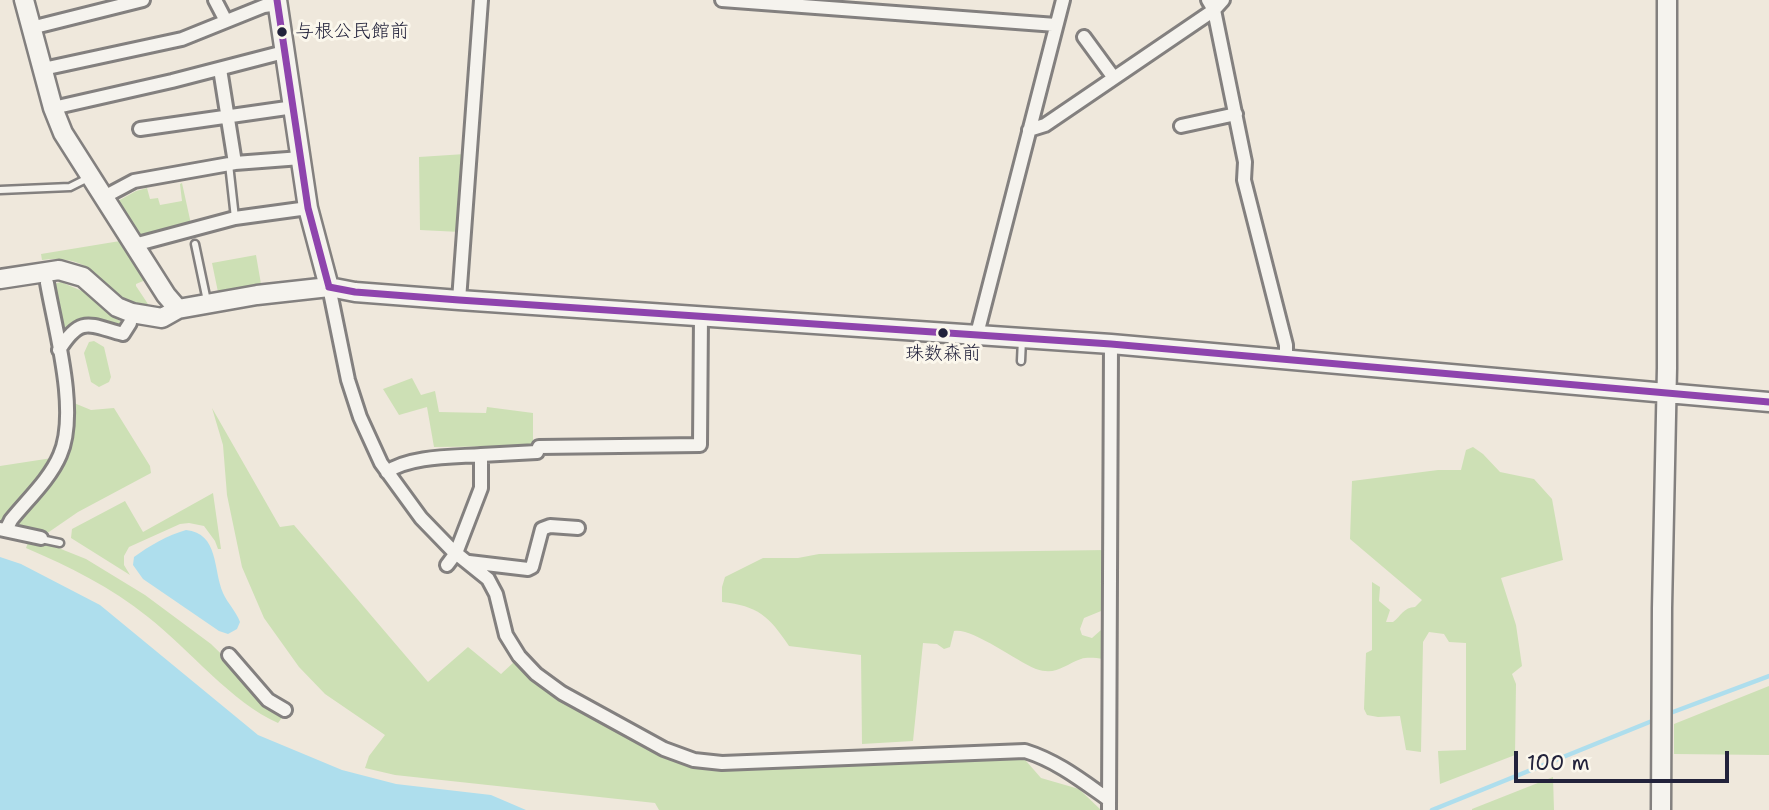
<!DOCTYPE html>
<html>
<head>
<meta charset="utf-8">
<style>
	body { margin:0 }
	#map { position:relative; width:1769px; height:810px; overflow:hidden; background:#efe8dc; font-family:"Shantell Sans",sans-serif }
	canvas { display:block }
	.scale { position:absolute; left:1514px; top:751px; width:215px; height:32px; box-sizing:border-box; border:4px solid #22223b; border-top:0; padding-left:9px; font-size:21px; line-height:24px; white-space:nowrap; color:#22223b; -webkit-text-stroke:5px #fbf7ec; paint-order:stroke }
</style>
</head>
<body>
<div id="map">
<canvas width="1769" height="810"></canvas>
<div class="scale">100 m</div>
</div>
<script>
const ctx = document.querySelector('canvas').getContext('2d');
ctx.lineJoin = 'round';
function fillPath(path, color) {
  ctx.fillStyle = color;
  ctx.fill(path, 'evenodd');
}
function strokePath(path, color, width, dash) {
  ctx.strokeStyle = color;
  ctx.lineWidth = width;
  ctx.lineCap = dash ? 'butt' : 'round';
  ctx.setLineDash(dash || []);
  ctx.stroke(path);
}
function label(font, color, halo, rows, align = 'center') {
  ctx.font = font + ' "Shantell Sans","Klee One",sans-serif';
  ctx.lineWidth = 6;
  ctx.setLineDash([]);
  ctx.textBaseline = 'middle';
  ctx.strokeStyle = halo;
  ctx.fillStyle = color;
  for (const [text, x, y, turn = 0] of rows) {
    ctx.save();
    ctx.translate(x, y);
    ctx.rotate((+turn || 0) * Math.PI / 180);
    ctx.textAlign = isNaN(turn) ? turn : align;
    if (halo) ctx.strokeText(text, 0, 0);
    ctx.fillText(text, 0, 0);
    ctx.restore();
  }
}
fillPath(new Path2D(`
	M465 154 460 232 420 230 419 157Z
	M182 183 191 224 141 239 118 201 136 191 147 188 150 199 158 198 160 205 182 201 180 184Z
	M120 241 148 279 136 284V286L148 304C118 309 108 279 85 266 71 259 56 258 42 260L41 254Z
	M256 255 261 284 218 292 212 263Z
	M61 282 89 294 99 306 121 322 124 327 115 329C110 326 105 322 99 321 87 319 68 325 63 336L52 289 54 284Z
	M94 341 104 347 111 377 109 382 99 387 91 382 84 353 89 342Z
	M412 378 421 395 435 391 439 412 486 413 487 407 533 413V446L434 447 427 407 399 415 383 389Z
	M74 403 91 410 114 408 150 466 151 473 78 512 46 534 20 528 16 523 70 442 73 424 71 404Z
	M212 408 280 527 294 525 428 682 468 647 501 674 514 662 545 689 667 755 690 762 1020 754 1041 778 1079 789 1101 810H659L655 803 395 775 365 768 369 756 385 735 325 694 299 667 264 618 242 567 227 495 223 445Z
	M1473 447 1483 454 1500 472 1534 479 1552 499 1563 560 1501 578 1516 625 1522 666 1512 674 1516 684 1515 755 1440 784 1438 751 1466 750V643L1449 642 1444 634 1429 632 1423 642 1421 752 1406 750 1400 716 1378 717 1367 715 1364 709 1366 653 1372 650V582L1380 587 1379 601 1390 610 1386 622H1393C1401 616 1404 607 1415 607L1422 600 1350 539 1352 481 1438 470H1461L1466 450Z
	M52 458 2 521 0 520V466Z
	M213 493 221 549H218L215 541 204 526 189 523 180 524 129 547 124 556V565L130 575 71 538 72 529 125 501 143 532Z
	M29 540 51 545 86 559 145 595 211 644 284 715 278 723C232 703 189 649 148 617 111 587 70 567 26 548Z
	M1106 550V609L1084 618 1080 629 1082 635 1092 638 1101 630 1104 632 1103 659C1096 658 1087 657 1081 659 1064 665 1056 676 1036 669 1015 660 971 627 954 631L950 647 944 649 937 644 923 643 913 741 862 744 861 655 789 646C769 616 758 606 722 602V587L725 577 763 558H798L819 554Z
	M1769 686V755L1674 754V724Z
	M1553 777 1554 810H1472V809Z`), '#cde0b5');
fillPath(new Path2D(`
	M186 530C219 533 213 570 223 593 228 604 236 611 240 622L237 629 228 634 219 631 143 579 133 565 134 557C149 546 168 535 186 530Z
	M0 557 21 564 100 605 258 735 342 770 396 784 491 795 526 810H0Z`), '#aedeed');
strokePath(new Path2D(`
	M1665 715 1769 676
	M1432 810 1657 719`), '#aedeed', 4.5);
const lane = new Path2D(`
	M229 164 235 218
	M0 190 70 187 88 178
	M195 244 207 301
	M1021 361 1022 339
	M41 539 60 543`);
const street = new Path2D(`
	M215 0 226 21
	M722 0 1056 25
	M1208 0 1214 10 1245 162 1244 180 1286 345V358
	M31 28 143 0
	M1084 37 1114 78
	M43 69 182 39 264 6 278 4
	M53 108 172 81 284 52
	M1181 126 1236 114
	M140 129 294 107
	M1029 130 1045 125 1214 10 1223 0
	M235 163 301 158
	M104 197 134 181 235 163 220 69
	M134 245 235 218 308 208
	M329 287 348 380 360 417 381 463 421 518 452 550 488 579 496 594 506 635 519 656 536 674 562 693 664 749 694 760 722 763 1025 751C1057 761 1081 780 1108 799
	M459 300 481 0
	M977 334 1063 0
	M59 350C81 315 89 325 123 334L130 323
	M387 472C410 456 453 457 481 455
	M0 529 41 538
	M6 530 11 520C27 500 50 479 60 455 79 412 55 329 47 283
	M469 562 528 569 532 567 542 529 550 526 578 528
	M447 565 456 553 481 488V455L537 452 539 447 700 445 701 316
	M229 655 268 700 285 710
	M1109 810 1111 344`);
const secondary = new Path2D(`
	M24 0 53 108 63 133 166 295 178 309 257 295 329 287 355 292 459 300 1111 344 1769 402
	M277 0 308 208 329 287
	M0 279 59 270 83 277 117 307 132 313 162 318 178 309
	M1661 810 1662 608 1667 368V0`);
strokePath(lane, '#83807f', 11);
strokePath(street, '#83807f', 18);
strokePath(secondary, '#83807f', 23);
strokePath(lane, '#f5f3ee', 6);
strokePath(street, '#f5f3ee', 12);
strokePath(secondary, '#f5f3ee', 18);
strokePath(new Path2D(`
	M277 0 308 208 329 287
	M329 287 355 292 459 300 1111 344 1769 402`), '#8e44ad', 7);
for (const [x, y, r, color] of [
	[282,32,6,"#22223b"],
	[943,333,6,"#22223b"]
]) {
  const dot = new Path2D();
  dot.arc(x, y, r, 0, 2 * Math.PI);
  ctx.fillStyle = color;
  ctx.fill(dot);
  strokePath(dot, '#fbf7ec', 2.5);
}
label('19px', '#22223b', '#fbf7ec', [
	["与根公民館前",295,32],
	["珠数森前",943,354,"center"]
], 'left');
</script>
</body>
</html>
